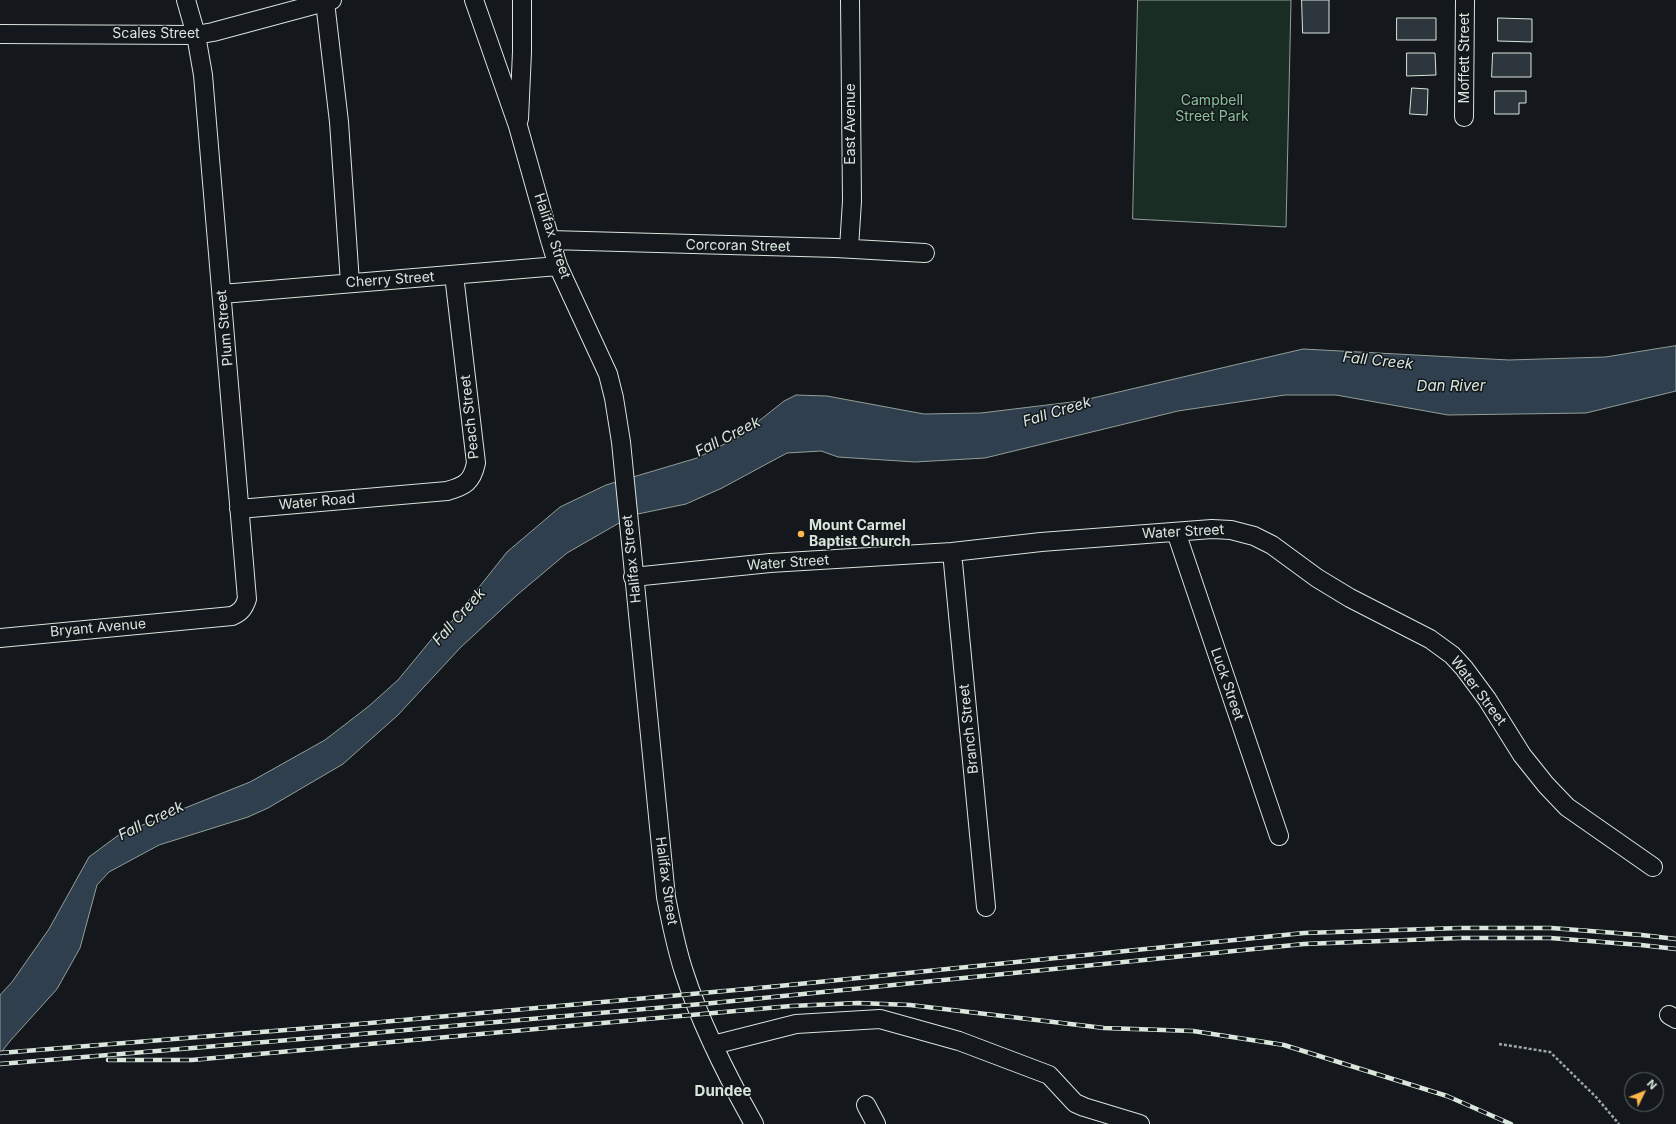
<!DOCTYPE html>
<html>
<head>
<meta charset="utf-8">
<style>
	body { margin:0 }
	#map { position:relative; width:1676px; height:1124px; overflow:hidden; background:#14181c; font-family:Inter,sans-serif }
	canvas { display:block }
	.north { position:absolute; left:1624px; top:1072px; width:40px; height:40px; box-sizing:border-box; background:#14181c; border:1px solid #626a69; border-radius:50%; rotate:47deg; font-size:11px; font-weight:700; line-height:16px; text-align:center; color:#d8e6dc }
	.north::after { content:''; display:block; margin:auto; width:14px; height:18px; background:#ffb74d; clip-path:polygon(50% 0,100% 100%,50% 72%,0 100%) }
</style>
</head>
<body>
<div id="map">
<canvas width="1676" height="1124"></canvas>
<div class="north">N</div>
</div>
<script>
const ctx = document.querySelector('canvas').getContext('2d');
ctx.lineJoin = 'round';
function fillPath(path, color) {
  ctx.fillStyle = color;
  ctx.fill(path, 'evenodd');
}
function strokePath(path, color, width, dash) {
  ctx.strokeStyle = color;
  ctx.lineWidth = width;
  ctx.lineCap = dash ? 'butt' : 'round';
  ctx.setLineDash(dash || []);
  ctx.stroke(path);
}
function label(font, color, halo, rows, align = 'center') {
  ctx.font = font + ' Inter,sans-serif';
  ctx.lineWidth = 3;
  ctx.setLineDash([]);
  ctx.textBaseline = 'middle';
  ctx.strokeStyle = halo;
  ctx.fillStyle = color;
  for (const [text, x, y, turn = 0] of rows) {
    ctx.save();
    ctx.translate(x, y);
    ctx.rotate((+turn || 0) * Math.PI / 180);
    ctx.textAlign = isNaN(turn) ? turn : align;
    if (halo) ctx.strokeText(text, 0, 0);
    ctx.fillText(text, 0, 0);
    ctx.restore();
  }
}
const green = new Path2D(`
	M1138 0H1291L1286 227 1133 219Z`);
fillPath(green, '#1a2d24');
strokePath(green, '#939e99', 1);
const water = new Path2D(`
	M1676 346V391L1586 413 1448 415 1336 395H1285L1178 411 985 458 915 462 838 457 821 451 787 453 722 488 686 504 633 515 567 553 517 595 460 648 398 715 343 764 268 808 248 817 159 845 109 872 97 885 80 948 57 989 10 1041 0 1054V995L12 982 49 929 89 857 120 834 250 782 325 740 369 706 398 680 431 640 453 620 507 552 560 507 606 485 697 458 740 436 784 401 796 395 827 396 924 414 981 413 1080 401 1303 349 1509 360 1605 357Z`);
fillPath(water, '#2f3f4d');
strokePath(water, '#939e99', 1);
const building = new Path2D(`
	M1302 0H1329V33H1303Z
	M1397 18H1436V40H1397Z
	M1498 18 1532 19V42L1498 41Z
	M1407 53H1435L1436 75 1407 76Z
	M1493 53H1531V77H1492Z
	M1412 88 1428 89 1427 115 1410 114Z
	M1495 91H1526V103H1519V114H1495Z`);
fillPath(building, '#2c363c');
strokePath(building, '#d8e6dc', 1);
const minor = new Path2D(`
	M474 0 518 126 550 240 558 266 608 374 614 398 621 442 666 897C671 922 676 948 684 972 701 1025 727 1076 754 1124
	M325 2 339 122 350 283
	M0 34 196 35 213 32 332 0
	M1464 117 1465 0
	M519 119 522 52V0
	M550 240 836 248 925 253
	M849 248 852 201 850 0
	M222 294 558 266
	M239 509 447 491C465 486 472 482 476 463L454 275
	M1176 532 1279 836
	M952 552 986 907
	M633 577 770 563 952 552 1041 542 1212 529 1231 530 1254 536 1272 545 1317 578 1350 598 1430 639 1452 655 1464 668 1487 699 1522 755 1546 785 1567 807 1653 867
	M0 638 232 616C241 612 244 608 247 599L203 75 196 35 186 0
	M1669 1015 1676 1019
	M713 1045 796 1024 880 1019 959 1041 1049 1075 1075 1103 1084 1107 1140 1124
	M866 1105 876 1124`);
strokePath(minor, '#d8e6dc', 20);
strokePath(new Path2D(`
	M1499 1044 1550 1052 1596 1097 1619 1124`), '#9da8a2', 2.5, [3, 2]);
strokePath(minor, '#14181c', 18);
const rail = new Path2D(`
	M0 1053 348 1025 769 987 1304 933 1460 928H1551L1642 935 1676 939
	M108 1060H192L791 1006 858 1003 910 1005 1104 1028 1193 1031 1284 1045 1447 1096 1511 1124
	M0 1064 349 1035 713 1003 1304 944 1460 938H1550L1641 945 1676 949`);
strokePath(rail, '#d8e6dc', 4.5);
strokePath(rail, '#14181c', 3, [9]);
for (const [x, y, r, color] of [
	[801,534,4,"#ffb74d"]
]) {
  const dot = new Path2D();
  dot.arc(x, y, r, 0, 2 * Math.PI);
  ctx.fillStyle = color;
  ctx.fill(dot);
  strokePath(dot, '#14181c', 1.5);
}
label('14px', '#d8e6dc', '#14181c', [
	["Scales Street",156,34],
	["Moffett Street",1465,58,-90],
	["East Avenue",851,124,-90],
	["Halifax Street",552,236,72],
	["Corcoran Street",738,246,1],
	["Cherry Street",390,280,-4],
	["Plum Street",225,328,-95],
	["Peach Street",470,417,-96],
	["Water Road",317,502,-5],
	["Water Street",1183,532,-3],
	["Halifax Street",632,559,-96],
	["Water Street",788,563,-4],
	["Bryant Avenue",98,628,-5],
	["Luck Street",1227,684,71],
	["Water Street",1478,691,53],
	["Branch Street",969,729,-96],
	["Halifax Street",666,881,82]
]);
label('14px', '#8ac095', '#14181c', [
	["Campbell",1212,101],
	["Street Park",1212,117]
]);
label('bold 14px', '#d8e6dc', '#14181c', [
	["Mount Carmel",809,526],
	["Baptist Church",809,542]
], 'left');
label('italic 15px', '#d8e6dc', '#14181c', [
	["Fall Creek",1378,361,6],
	["Dan River",1451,386],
	["Fall Creek",1057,412,-17],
	["Fall Creek",728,437,-27],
	["Fall Creek",459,617,-48],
	["Fall Creek",151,821,-26]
]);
label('bold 15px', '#d8e6dc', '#14181c', [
	["Dundee",723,1091]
]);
</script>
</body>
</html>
